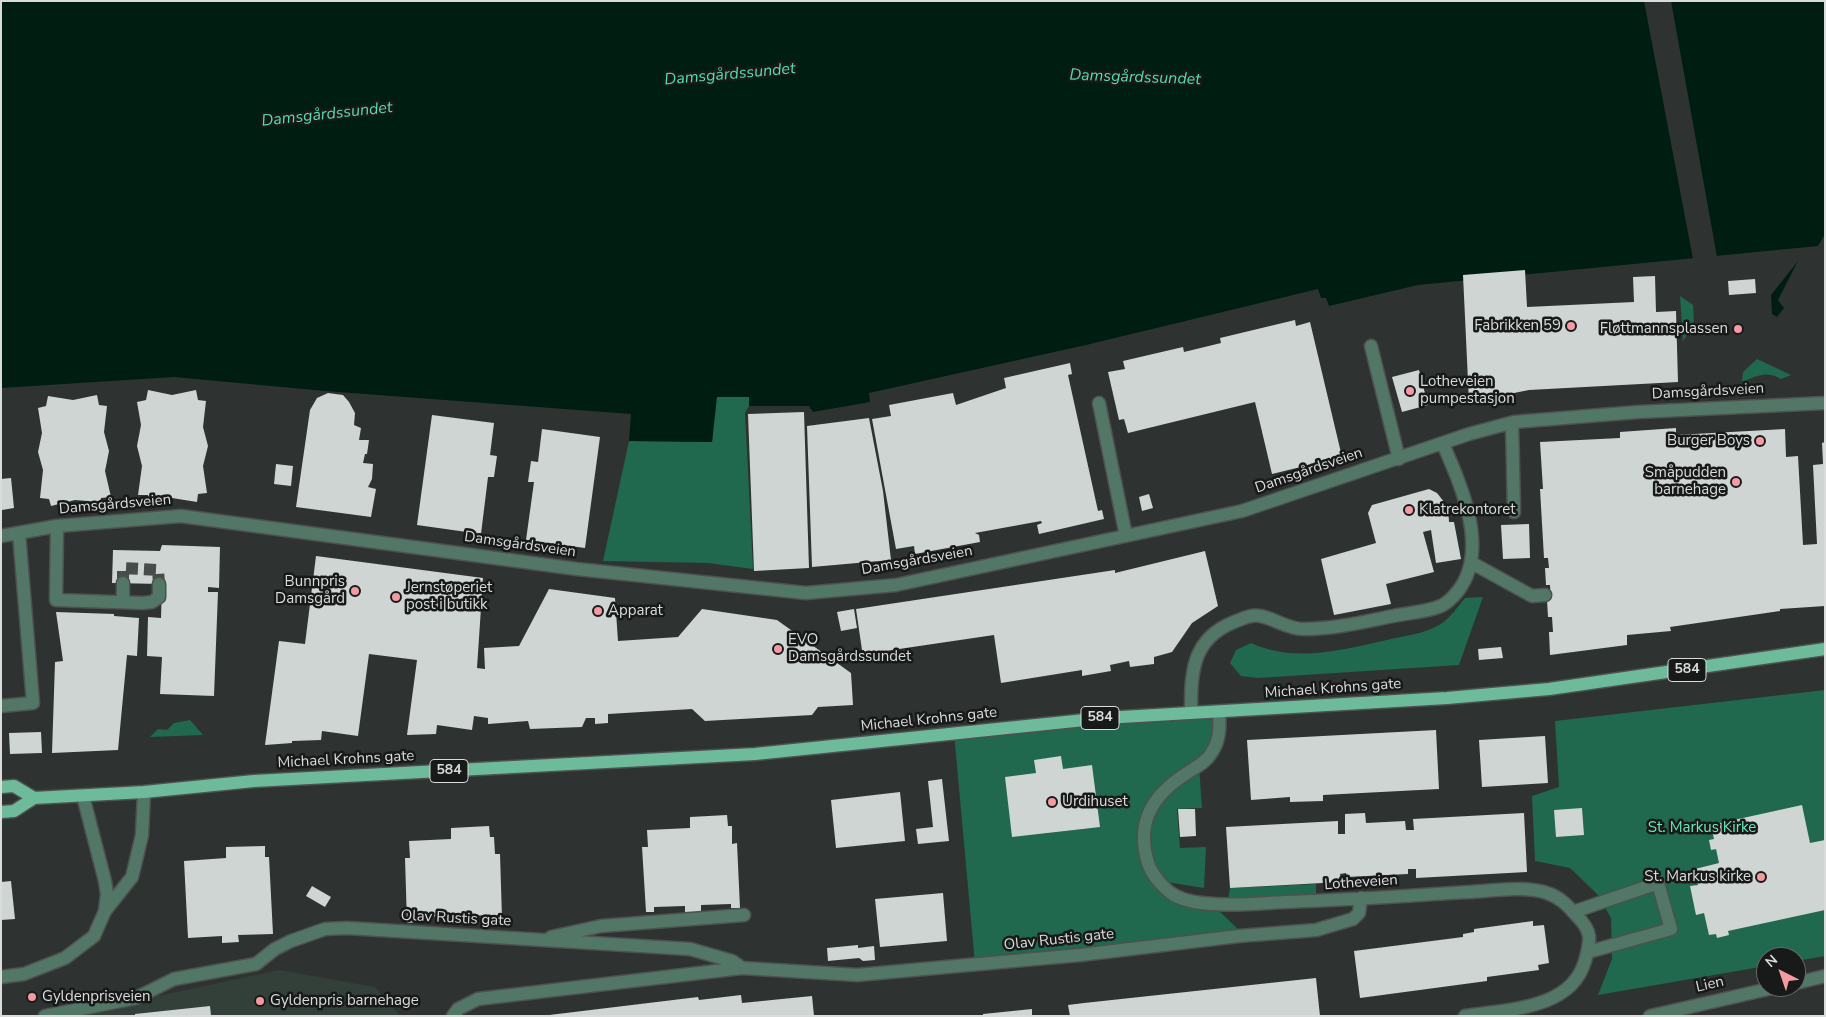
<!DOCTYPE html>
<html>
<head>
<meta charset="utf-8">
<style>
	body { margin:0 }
	#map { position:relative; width:1826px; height:1017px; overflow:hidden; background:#2e3331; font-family:"Nunito Sans",sans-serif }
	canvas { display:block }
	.frame { position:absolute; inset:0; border:2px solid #d9dcdb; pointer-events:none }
	.north { position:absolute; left:1756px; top:947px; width:50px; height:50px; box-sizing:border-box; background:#181a19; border:1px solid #656867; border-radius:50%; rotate:319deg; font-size:14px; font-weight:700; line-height:20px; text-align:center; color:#d9dcdb }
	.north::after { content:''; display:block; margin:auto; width:18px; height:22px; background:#f49aa1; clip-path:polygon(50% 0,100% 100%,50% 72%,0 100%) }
</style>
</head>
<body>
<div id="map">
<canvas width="1826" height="1017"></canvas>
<div class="frame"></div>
<div class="north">N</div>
</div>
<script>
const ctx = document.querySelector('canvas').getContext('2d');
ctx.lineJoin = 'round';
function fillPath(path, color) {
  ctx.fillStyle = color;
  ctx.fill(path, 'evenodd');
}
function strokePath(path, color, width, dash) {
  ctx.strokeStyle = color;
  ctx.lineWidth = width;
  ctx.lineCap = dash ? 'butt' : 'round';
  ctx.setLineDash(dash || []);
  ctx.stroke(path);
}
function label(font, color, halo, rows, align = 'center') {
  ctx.font = font + ' "Nunito Sans",sans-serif';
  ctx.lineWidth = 5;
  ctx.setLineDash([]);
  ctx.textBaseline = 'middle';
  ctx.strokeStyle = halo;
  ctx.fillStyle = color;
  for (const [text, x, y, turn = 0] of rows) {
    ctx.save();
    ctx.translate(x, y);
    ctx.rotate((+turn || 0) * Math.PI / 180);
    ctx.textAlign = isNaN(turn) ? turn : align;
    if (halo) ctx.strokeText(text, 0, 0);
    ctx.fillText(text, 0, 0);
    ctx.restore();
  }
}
fillPath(new Path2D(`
	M279 970 375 987 400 1016H65Z`), '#333f39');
fillPath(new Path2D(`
	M1680 296 1693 305 1694 324 1683 341Z
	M1757 359 1791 375 1781 379C1766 370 1757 376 1742 382L1743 372Z
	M716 397H749V406L745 413 753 569 708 563 603 561 629 441 712 442Z
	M1483 597 1459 665 1258 678 1241 676 1230 663 1236 650 1251 643C1295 663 1342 650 1387 640 1403 636 1424 634 1439 625 1449 620 1458 606 1465 598Z
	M1825 690V956L1796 961V957H1766V966L1598 995 1612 959 1611 918 1598 895 1570 868 1535 861 1532 796 1559 787 1555 721Z
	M1219 712 1218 741 1199 766 1202 808 1177 809 1180 848 1206 847 1204 888 1160 881 1175 895 1211 903 1245 936 975 964 954 733Z
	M190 720 203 735 150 737 158 729 167 730 174 723Z
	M1316 884V899L1228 900 1230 888Z`), '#20684e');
fillPath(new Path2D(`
	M1 1H1825V234L1818 246 1418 285 1329 306 1326 298H1321L1318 289 1086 345 869 393 870 402 813 412 809 406H749V397H717L712 442 629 441 631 414 325 391 174 377 1 388Z
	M1798 261 1778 300 1784 308 1777 317 1772 314 1771 295Z`), '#001d12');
fillPath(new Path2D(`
	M1644 1H1671L1717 257 1693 259Z`), '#2e3331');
fillPath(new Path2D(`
	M1525 270 1527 307 1634 302 1633 277 1655 276 1656 312 1676 311 1678 382 1529 390 1469 402 1463 275Z
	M1755 279 1756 293 1729 295 1728 281Z
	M1295 320 1296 326 1310 322 1342 457 1272 474 1255 402 1128 433 1124 419 1119 420 1108 372 1125 369 1123 361 1183 347 1184 352 1221 343 1220 338Z
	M1070 363 1072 374 1068 375 1098 511 1102 510 1104 519 1039 534 1037 525 1042 523 1041 521 975 533 979 535 980 542 915 554 914 546 896 549 872 419 891 416 889 405 953 393 956 405 1006 388 1004 378Z
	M1419 370 1428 405 1402 412 1392 377Z
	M148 390 172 395 196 390 198 400 206 401 203 427 208 446 203 466 207 493 198 494 197 502 172 498 149 501 148 495H138L142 466 137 446 141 425 137 402 146 400Z
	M328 393 343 395 349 402 355 413 354 425 361 428 359 440H369L367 454H365L363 463 373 464 372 479 368 487 376 489 371 517 296 507 310 410 317 398Z
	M97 395 99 405 107 406 104 432 109 451 105 471 111 497 101 498 100 502 75 500 51 506 49 499 40 498 43 470 38 452 42 433 38 408 46 406 48 396 73 400Z
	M804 412 809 568 754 571 748 414Z
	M432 415 494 423 490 455 497 456 494 477H488L481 534 417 525Z
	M869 418 883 491 891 560 812 567 807 426Z
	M1676 428V435L1785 429 1786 457 1798 456 1803 545 1817 544 1813 465 1823 464 1822 443 1825 442V606L1780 609V611L1670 627 1671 631 1627 635V645L1550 655 1549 632H1553L1552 617H1548L1547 600H1551L1550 585H1546L1545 568H1549L1548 558H1544L1540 489H1543L1540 442 1620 438V432Z
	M542 429 600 437 585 548 526 540 534 482H528L531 461 538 462Z
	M276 464 293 466 291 486 274 484Z
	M11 478 14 508 2 510 1 479Z
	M1429 489 1437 493 1448 507 1449 522H1454L1461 559 1436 563 1431 530 1423 532 1434 572 1386 584 1391 604 1334 615 1321 559 1376 543 1368 513 1372 505Z
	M1149 494 1153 508 1142 511 1139 497Z
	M1529 524 1530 558 1503 559 1501 525Z
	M162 545 220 547 219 588 208 587V592H218L214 696 160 694 162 657 147 656 148 617 161 618 162 584 112 583 113 550 160 551Z
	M1205 551 1218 606 1192 623 1172 652 1154 657V664L1130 667 1129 661 1110 665 1111 671 1082 676V670L1001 683 994 635 865 654 864 650H862L856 609 1115 570V573Z
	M316 556 483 578 477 668 485 669 484 648 519 646 549 589 615 598 618 641 678 637 702 609 777 620 851 673 853 705 818 707 812 715 705 721 692 709 608 714V723L595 724V718H586L582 727 530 729 528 721 488 724V718L474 716 472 730 437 725 436 734 407 735 417 660 369 654 358 736 322 731 321 740 292 741V743L265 745 279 641 305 644Z
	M854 609 857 628 841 631 837 612Z
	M56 612 114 614V616L139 618 137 656 127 655 118 750 52 753 55 662 63 661Z
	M1501 647 1503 658 1479 660 1478 649Z
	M1436 730 1439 789 1323 795V801L1290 802V797L1251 800 1247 740Z
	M41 732 42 753 10 754 9 733Z
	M1545 736 1548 783 1482 787 1479 740Z
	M1061 756 1063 769 1092 765 1100 827 1012 837 1005 777 1036 773 1034 760Z
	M942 779 949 841 918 844 916 829 933 827 928 781Z
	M900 792 905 841 836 848 831 800Z
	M1802 805 1810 843 1825 840V910L1728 931 1729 935 1717 938 1716 934 1709 935 1704 913 1696 915 1690 886 1698 885 1695 869 1719 863 1716 849 1711 850 1709 840 1714 839 1711 825Z
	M1582 808 1584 835 1556 837 1554 810Z
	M1178 809H1195L1196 836 1180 837Z
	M1365 813 1366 823 1405 821 1406 830H1414L1413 819 1524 813 1527 872 1416 878V869H1408V874L1347 877 1346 873 1340 874 1341 882 1230 888 1226 827 1338 821V834H1345V814Z
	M727 815 728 826H732V844L737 843 740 908H731V904L701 905V912L685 913V906L654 907V912H646L642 847H648L647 830 690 828V817Z
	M489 826 490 837H494L495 854H500L502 918H493V915L463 916V922L447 923V916L416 917V922L407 923 405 858H410L409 841 451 839V828Z
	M265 846V857H269L273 934 238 935 239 942 222 943V936L188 938 184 861 226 858V847Z
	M11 881 15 919 1 920V882Z
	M312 886 331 897 325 907 306 896Z
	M943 893 947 941 880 947 875 899Z
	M1533 921V926L1544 925 1549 963 1538 965 1539 970 1487 977V981L1360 998 1354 951 1463 937V934L1474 932V929Z
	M858 945V948L874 946 875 960 863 961 859 958 828 961 827 948Z
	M1316 978 1320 1016H1070L1068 1005 1084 1003Z
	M741 995 742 1003 812 996 814 1016H541L698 997 699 1000Z
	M210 1006 211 1016H135V1014Z
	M1032 1009V1016H983V1014Z`), '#ced5d2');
strokePath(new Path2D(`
	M123 583V568L158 570 159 584`), '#484c4a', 12, [12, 6]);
const minor = new Path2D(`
	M1371 346 1399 459
	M1099 403 1126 536
	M1512 423 1514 512
	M57 526 56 600 143 603 152 602 159 597V584
	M1 536 57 526 181 516 577 569 806 593 896 585 1242 511 1469 434 1514 422 1638 412 1825 403
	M1472 563 1532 596 1545 595
	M123 602V583
	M1 706 33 703 19 533
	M1219 712C1220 726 1220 740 1212 752 1206 763 1194 768 1184 775 1151 797 1136 824 1148 863 1152 875 1164 889 1174 895 1200 910 1257 903 1286 902 1347 900 1407 896 1468 892 1491 891 1525 885 1547 893 1560 897 1568 906 1576 915 1582 921 1588 928 1589 936 1590 944 1587 953 1585 961 1571 1010 1507 1009 1465 1016
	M1191 713C1191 674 1191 639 1234 622 1242 619 1251 614 1260 616 1274 618 1287 629 1303 629 1334 629 1363 622 1393 616 1407 613 1427 612 1441 606 1447 603 1454 596 1458 591 1490 550 1461 485 1443 444
	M83 796 105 881 107 894 105 911
	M1573 912 1658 883 1671 929 1588 952
	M551 937 601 926 744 915
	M1 977 24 974 65 958 94 936 105 911 132 877 142 835 144 792
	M1796 983 1825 976
	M45 1016 136 998 174 979 256 964 275 949 291 941 325 929 347 928 690 949 732 961 742 968
	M453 1016 458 1009 478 999 742 968 857 975 1080 955 1239 936 1316 930 1353 919 1359 913 1361 898
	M1650 1016 1777 987`);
const major = new Path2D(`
	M1 787 14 786 34 798
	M1 812 14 811 34 798 144 792 254 781 755 754 1104 718 1447 698 1549 689 1825 649`);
strokePath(minor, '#4d5150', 15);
strokePath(major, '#4d5150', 15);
strokePath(minor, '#537767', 12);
strokePath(major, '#6dbb9a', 12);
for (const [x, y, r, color] of [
	[1571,326,5,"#f49aa1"],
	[1738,329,5,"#f49aa1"],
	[1410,391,5,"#f49aa1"],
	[1760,441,5,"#f49aa1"],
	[1736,482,5,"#f49aa1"],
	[1409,510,5,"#f49aa1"],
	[355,591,5,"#f49aa1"],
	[396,597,5,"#f49aa1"],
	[598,611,5,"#f49aa1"],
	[778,649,5,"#f49aa1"],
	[1052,802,5,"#f49aa1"],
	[1761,877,5,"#f49aa1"],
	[32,997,5,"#f49aa1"],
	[260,1001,5,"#f49aa1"]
]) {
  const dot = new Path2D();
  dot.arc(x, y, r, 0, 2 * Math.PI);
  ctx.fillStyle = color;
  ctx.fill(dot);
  strokePath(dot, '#181a19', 2);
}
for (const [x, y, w] of [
	[1687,670,38],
	[1100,718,38],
	[449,771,38]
]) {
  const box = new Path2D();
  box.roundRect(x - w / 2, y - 11.5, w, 23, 4);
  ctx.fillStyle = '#181a19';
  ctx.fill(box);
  strokePath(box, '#d9dcdb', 1);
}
label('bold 14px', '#d9dcdb', null, [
	["584",1687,670],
	["584",1100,718],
	["584",449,771]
]);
label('15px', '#d9dcdb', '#181a19', [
	["Fabrikken 59",1561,326,"right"],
	["Fløttmannsplassen",1728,329,"right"],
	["Lotheveien",1420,382],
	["pumpestasjon",1420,399],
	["Burger Boys",1750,441,"right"],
	["Småpudden",1726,473,"right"],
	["barnehage",1726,490,"right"],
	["Klatrekontoret",1419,510],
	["Bunnpris",345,582,"right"],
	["Damsgård",345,599,"right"],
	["Jernstøperiet",406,588],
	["post i butikk",406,605],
	["Apparat",608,611],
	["EVO",788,640],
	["Damsgårdssundet",788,657],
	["Urdihuset",1062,802],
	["St. Markus kirke",1751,877,"right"],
	["Gyldenprisveien",42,997],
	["Gyldenpris barnehage",270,1001]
], 'left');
label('15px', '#d9dcdb', '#181a19', [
	["Damsgårdsveien",1708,392,-3],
	["Damsgårdsveien",1309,471,-19],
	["Damsgårdsveien",115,505,-5],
	["Damsgårdsveien",520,545,8],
	["Damsgårdsveien",917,561,-10],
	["Michael Krohns gate",1333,689,-4],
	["Michael Krohns gate",929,720,-6],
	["Michael Krohns gate",346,760,-3],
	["Lotheveien",1361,883,-4],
	["Olav Rustis gate",456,919,3],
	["Olav Rustis gate",1059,940,-6],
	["Lien",1710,985,-13]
]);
label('15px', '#69ecb9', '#181a19', [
	["St. Markus Kirke",1702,828]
]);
label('italic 16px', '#57dcaa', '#181a19', [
	["Damsgårdssundet",730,75,-5],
	["Damsgårdssundet",1135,78,2],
	["Damsgårdssundet",327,115,-6]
]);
</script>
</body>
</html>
